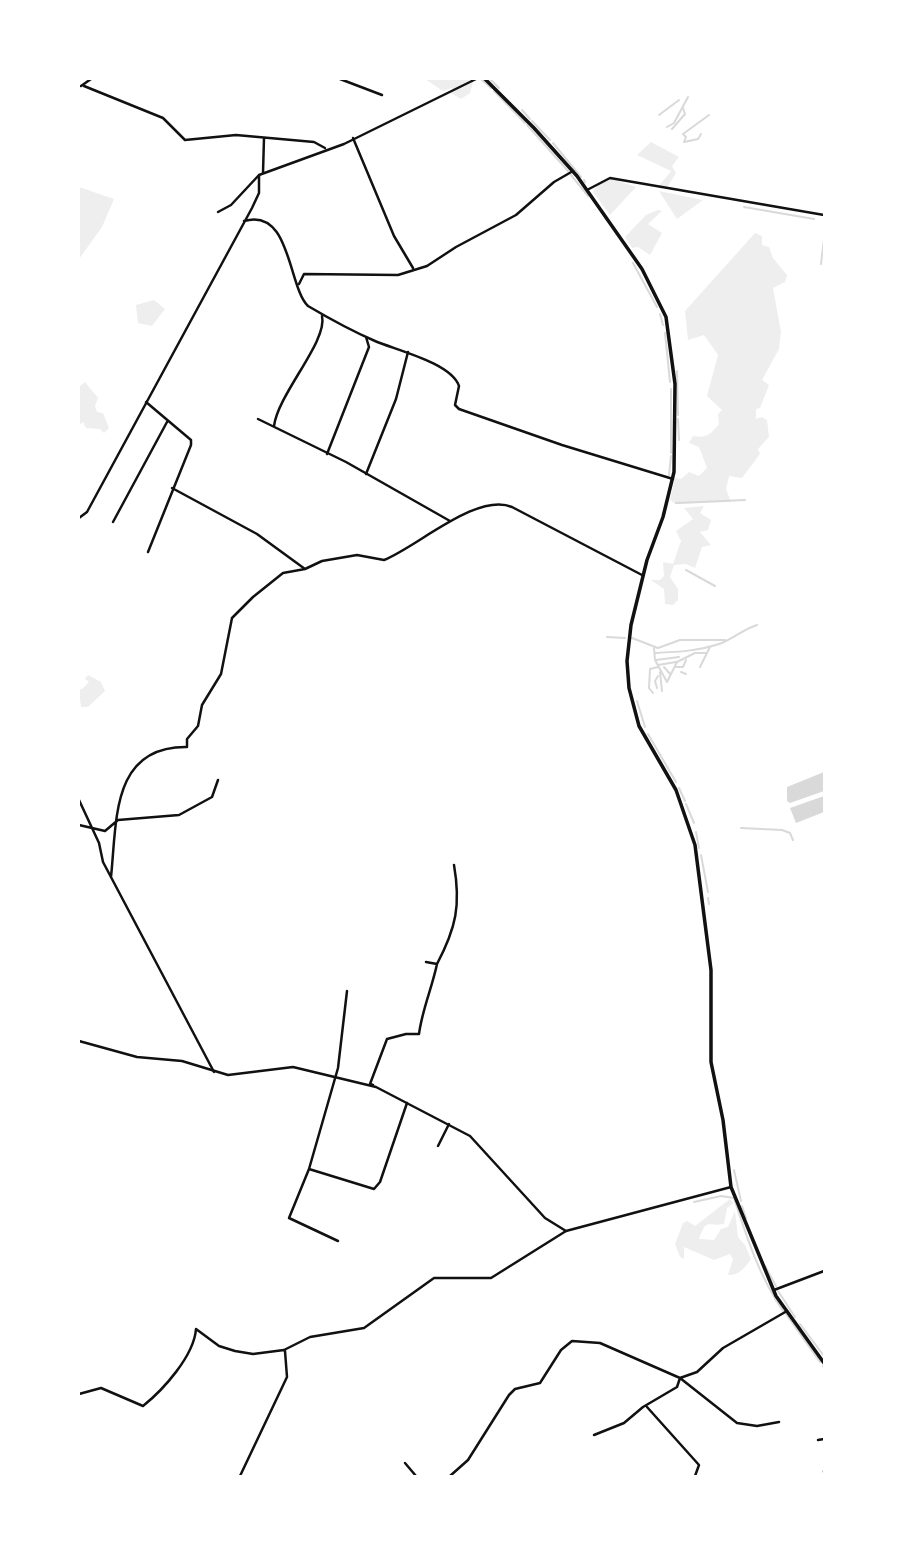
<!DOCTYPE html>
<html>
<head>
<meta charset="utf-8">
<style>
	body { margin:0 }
	#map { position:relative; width:903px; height:1555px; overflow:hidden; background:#fff; font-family:Cabin,sans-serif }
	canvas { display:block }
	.frame { position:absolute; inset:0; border:80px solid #fff; pointer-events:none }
</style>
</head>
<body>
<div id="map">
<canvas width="903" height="1555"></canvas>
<div class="frame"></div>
</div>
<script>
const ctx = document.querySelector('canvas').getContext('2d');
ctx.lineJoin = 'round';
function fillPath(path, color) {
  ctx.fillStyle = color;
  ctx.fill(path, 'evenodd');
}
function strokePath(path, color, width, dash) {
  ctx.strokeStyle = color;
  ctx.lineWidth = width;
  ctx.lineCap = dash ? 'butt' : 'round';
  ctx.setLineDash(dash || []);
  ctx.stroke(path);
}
fillPath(new Path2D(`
	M425 79H474L470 93 461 99 451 93 452 88 443 91Z
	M651 142 679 157 672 166 676 173 666 189 658 187 671 171 637 155Z
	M612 179 636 187 610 215 593 192 598 185Z
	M79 187 114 199 102 227 79 259Z
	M659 191 703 200 677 219Z
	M658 210 662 211 648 224 662 233 650 255 638 247 632 248 625 237 646 215Z
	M755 233 762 236V245L769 247 773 258 787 275 785 282 773 288 781 332 779 349 762 380 769 385 760 408 756 409V419L762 417 767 420 769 437 758 449 760 454 742 478 729 476 726 489 731 502 676 504 670 500 675 478 681 479 689 472 699 476 707 468 699 447 689 443 693 436C706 439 712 433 719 424L718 414 722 410 707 396 718 355 704 335 688 340 685 311Z
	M154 300 165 309 152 326 138 323 136 305Z
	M85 382 98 398 95 406 97 412 103 413 109 428 104 433 100 429 86 428 83 422 79 425V387Z
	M704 506 700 513 711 520 708 530 700 532 711 545 702 547 695 568 686 564 674 565 670 577 678 589V600L673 605 665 604 664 589 651 580H660L664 576 663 562 673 564 681 541 676 531 693 519 684 508Z
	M88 675 101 682 105 691 88 707H81L79 689H82L89 682 85 679Z
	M730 1199 733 1203 727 1208 724 1224C707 1227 707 1217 699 1239L714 1240 721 1229 728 1227 735 1211 738 1237 745 1245 751 1259C746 1267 738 1276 728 1275L733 1259 730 1254 714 1260 684 1247V1259L680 1257 675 1244 683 1223 687 1221 695 1226Z`), '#eee');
fillPath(new Path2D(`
	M824 772V791L790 803 787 801V787Z
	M824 796V812L796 823 790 808Z`), '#d9d9d9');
strokePath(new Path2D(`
	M481 79 491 88
	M490 79 499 88
	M494 91 525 123
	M522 110 530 119
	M659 115 679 100
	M532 121 550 140
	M527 125 568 171
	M667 127 674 123 688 97
	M672 129 685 114 683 108
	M701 134 698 139 684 142 686 137 683 134 709 115
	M553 143 581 177
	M571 175 588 196
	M584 180 585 182
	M744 207 814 219
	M633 263 657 307
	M821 264 824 239
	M660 314 663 325
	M665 333 670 382
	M677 371 678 415
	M671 389V453
	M678 419 679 440
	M669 475 671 456
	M676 503 745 500
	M686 570 715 586
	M607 637 625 638
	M632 638 658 648 680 640H725
	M654 648 655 660 667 682 677 662 695 653H705
	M655 653C678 652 699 651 722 643 734 638 744 629 757 625
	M656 660 679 657
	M658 665 676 662
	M664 667 670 674
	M676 667H683L686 660
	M700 667 710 647
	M660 672 662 691
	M681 672 686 674
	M657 688 655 681 658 676
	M653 693 649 688 650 669 658 667
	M637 701 645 727
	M648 734 676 782
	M679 788 685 801
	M686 804 694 823
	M741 828 782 830 790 833 793 840
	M696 832 699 848
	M701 855 708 892
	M708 898 709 904
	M734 1170 741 1201
	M694 1202 721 1196 734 1198C747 1238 759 1276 783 1311
	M742 1206 746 1218
	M765 1266 776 1286
	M778 1291 795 1317
	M786 1314 820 1362
	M800 1324 824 1356
	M823 1366 824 1369`), '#d9d9d9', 2);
strokePath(new Path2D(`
	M340 79 382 95
	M81 86 91 79
	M84 86 163 118 185 140 236 135 314 142 325 148
	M353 138 394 236 413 268
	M263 173 264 138
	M587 190 610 178 824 215
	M218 212 231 205 259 175 344 144 476 79
	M244 221C291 207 288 287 308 306 330 319 352 331 375 341 396 350 451 363 459 386L455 405 459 409 562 445 673 479
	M299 284 304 274 398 275 427 266 456 247 516 215 554 182 573 171
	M146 402 191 440V445L148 552
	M258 419 346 462 450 521
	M274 426C278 394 328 341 322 316
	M327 454 369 347 366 337
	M366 474 396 399 408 352
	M172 488 257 534 305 569 322 561 357 555 384 560C417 547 477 492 512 507L642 575
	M79 518 87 512 252 208 259 193V175
	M113 522 167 422
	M79 800 99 843 103 862 214 1072
	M79 825 105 831 118 820 179 815 212 797 218 780
	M111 877C117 821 111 746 187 747V739L198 726 202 705 221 674 232 618 253 597 283 573 305 569
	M437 964C456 928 461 905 454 865
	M347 991 338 1068 309 1169 374 1189 380 1182 407 1103
	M373 1085 370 1084 387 1039 406 1034H419C422 1010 432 988 437 964L426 962
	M438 1146 449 1124
	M309 1169 289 1218 338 1241
	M774 1290 824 1271
	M79 1394 101 1388 143 1406C163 1390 194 1356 196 1329L219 1346 235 1351 253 1354 284 1350 310 1337 364 1328 434 1278H491L566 1231
	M647 1407 699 1465 695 1476
	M594 1435 624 1423 643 1407 677 1387 680 1378 697 1372 723 1348 787 1311
	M818 1440 824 1439
	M405 1463 416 1476
	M824 1471V1472
	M240 1476 287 1377 285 1351
	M450 1476 468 1460 509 1395 515 1389 540 1383 561 1350 572 1341 600 1343 680 1378 737 1423 757 1426 779 1422`), '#111', 2.5);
strokePath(new Path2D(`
	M79 1041 137 1057 182 1061 228 1075 293 1067 376 1087 470 1136 545 1218 566 1231 731 1187`), '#111', 2.5);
strokePath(new Path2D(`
	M485 79 534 128 577 176 642 269 666 317 675 384 674 472 663 517 647 560 631 625 627 661 629 688 639 726 676 790 695 845 711 970V1062L723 1120 731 1187 776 1296 824 1363`), '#111', 3.5);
</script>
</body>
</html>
